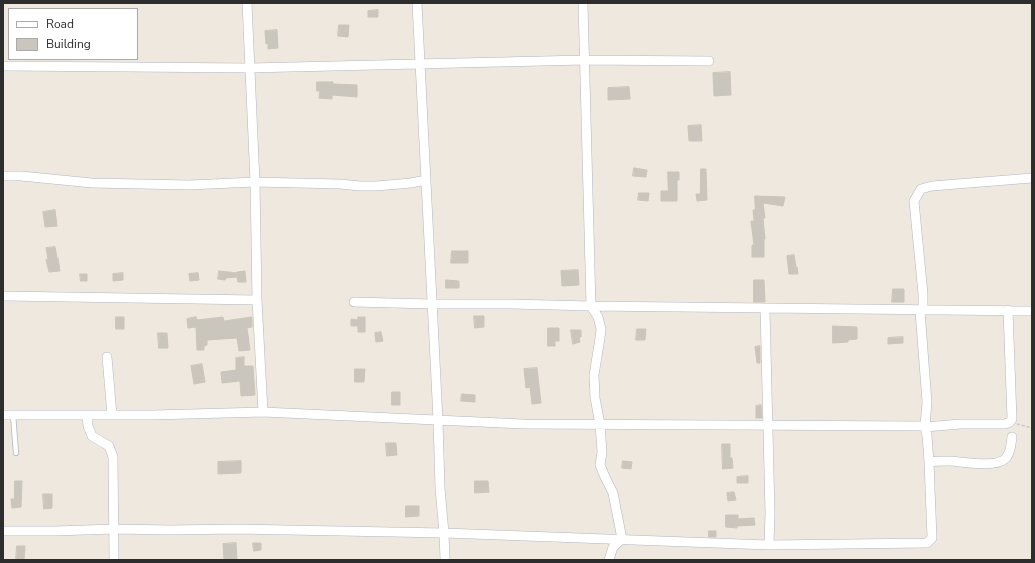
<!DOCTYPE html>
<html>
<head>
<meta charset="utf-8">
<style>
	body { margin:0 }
	#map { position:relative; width:1035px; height:563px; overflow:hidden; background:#efe8df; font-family:"Nunito Sans",sans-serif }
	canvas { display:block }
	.frame { position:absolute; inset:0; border:4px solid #2d2d2d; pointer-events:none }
	.legend { position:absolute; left:8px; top:8px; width:130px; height:52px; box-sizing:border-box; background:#fff; border:1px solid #ababab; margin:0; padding:5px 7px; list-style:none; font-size:12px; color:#2d2d2d }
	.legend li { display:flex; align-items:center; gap:8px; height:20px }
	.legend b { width:20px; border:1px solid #ababab }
</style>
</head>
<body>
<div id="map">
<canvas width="1035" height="563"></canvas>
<div class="frame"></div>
<ul class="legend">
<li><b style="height:5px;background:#fff"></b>Road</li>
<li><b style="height:11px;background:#cbc6bd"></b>Building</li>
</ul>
</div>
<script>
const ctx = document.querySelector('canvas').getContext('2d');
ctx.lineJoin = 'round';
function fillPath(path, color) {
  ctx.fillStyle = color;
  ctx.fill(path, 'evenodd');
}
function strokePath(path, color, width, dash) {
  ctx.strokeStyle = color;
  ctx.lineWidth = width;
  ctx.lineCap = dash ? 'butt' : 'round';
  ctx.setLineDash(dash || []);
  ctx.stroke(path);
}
const building = new Path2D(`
	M378 10V17H368V11Z
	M339 25H349L348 37 338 36Z
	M277 30 278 48 268 49V43L266 44 265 31Z
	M730 72 731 95 714 96 713 73Z
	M317 82H333V84L357 85V97L332 95V99L319 98 320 91H317Z
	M629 87 630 99 608 100V88Z
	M701 125 702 141H689L688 126Z
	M634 168 647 170 646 177 633 176Z
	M701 169H706L707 200 697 201 696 194H700Z
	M668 172H679V180H677V201H661V191H668Z
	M639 193H649L648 201 638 200Z
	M755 196 785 197 783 206 763 203 765 218H763L765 239H764V257H752V245H754L751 221H754L753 210H755Z
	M55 210 57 226 45 227 43 212Z
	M55 247 57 258H58L60 271 49 272 46 260 48 259 46 248Z
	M452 251H468V263H451Z
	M794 255 796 267H797L798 274H789L787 256Z
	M578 270 579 285 562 286 561 271Z
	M219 271 237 273V272L245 271 246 282H238L237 277 226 278 225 280 218 279Z
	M123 273V280L113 281V274Z
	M198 273 199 280 190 281 189 274Z
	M80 274H87V281H81Z
	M446 280 459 281V288H446Z
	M754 280H764L765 302H754Z
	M893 289H904V302H892Z
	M474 316H484V327L475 328Z
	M116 317H124V329H116Z
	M196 317 197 320 223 317 224 321 252 317V327L247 328 250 350 239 351 237 338 207 340V345L204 346V350H197L196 327 188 328 187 319Z
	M358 317H365V332H358V326H351V319L358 320Z
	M833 326 857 327V339L848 340V342L833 343Z
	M548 328H559V341H555V346H548Z
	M637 329H646L645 340H636Z
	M571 330H581V337H579L580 342 573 344Z
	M381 332 383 341 376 342 375 333Z
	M158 333H167L168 348H159Z
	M903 337V343L888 344V338Z
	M760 346V363H757L755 347Z
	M244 357V366H253L255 395 241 396 240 381 222 383 221 372 236 370V358Z
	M202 364 205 382 194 384 191 366Z
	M537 368 541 403 532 404 530 387 526 388 524 369Z
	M355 369H365L364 382H355Z
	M392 392H400V405H392Z
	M462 394 475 395V402L461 401Z
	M761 405 762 418H756V406Z
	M386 443H396L397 455 387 456Z
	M722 444H730V458H732L733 468 723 469Z
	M241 461V473L218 474V462Z
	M623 461 632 462 631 469 622 468Z
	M748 476V483H737V477Z
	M15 481H22L21 507 12 508 11 499H14Z
	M475 481H488L489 492 475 493Z
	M734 492 736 500 728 501 727 493Z
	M43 494H52V508L44 509Z
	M406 506H419V516L406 517Z
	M726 515H738V519L754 518 755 525 737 526V528L726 527Z
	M709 531H716V537H709Z
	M236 543 237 560H224L223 544Z
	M253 543H261V550L254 551Z
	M17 546H25L24 560H16Z`);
fillPath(building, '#cbc6bd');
strokePath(building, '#cbc4b8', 1);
const lane = new Path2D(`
	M13 415 16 453`);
const street = new Path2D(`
	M247 3 255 182 257 300 263 412
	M417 3 438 420 440 488 444 533 445 560
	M583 3 591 306 598 317 601 329 600 338 594 375 595 398 600 424 602 452 600 465 605 477 613 493 622 539 613 547 609 560
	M3 66 250 68 584 60 709 61
	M3 176H21L92 183 189 185 255 182 340 184 360 186H376L411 183 426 180
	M3 296 257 300
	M354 302 431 304H511L591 306 1032 311
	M765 308 770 513 769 545
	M923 310V294L914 201 921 189 932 186 1032 178
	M107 357 112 415
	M3 415H153L263 412 523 424 925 426
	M87 415 88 426 92 436 109 446 113 457 114 560
	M925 427 961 424H1005L1010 422 1012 419 1008 310
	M929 462C935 461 942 461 948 461 962 461 996 469 1006 458 1011 452 1011 444 1012 437
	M3 531H55L114 529 170 530 236 529 444 533 769 545 927 543 932 538 929 462 927 436 925 426 927 402 920 311`);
strokePath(lane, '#b3b5c1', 6);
strokePath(street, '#b3b5c1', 10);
strokePath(new Path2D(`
	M1017 424 1032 428`), '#c8c8c8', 1.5, [3, 2]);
strokePath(lane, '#fff', 4.5);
strokePath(street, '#fff', 9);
</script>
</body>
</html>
